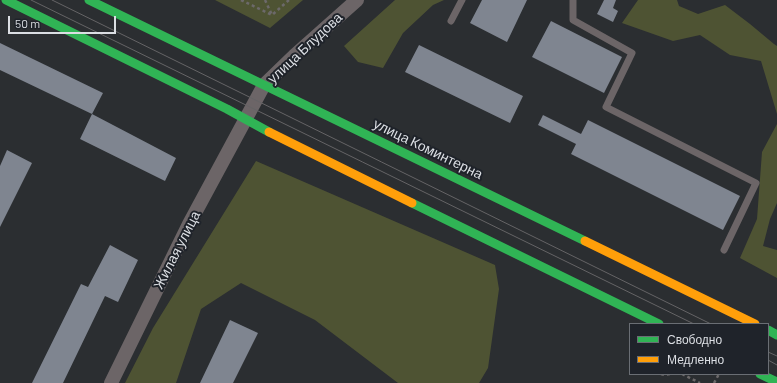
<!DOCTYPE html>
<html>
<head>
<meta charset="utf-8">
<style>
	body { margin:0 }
	#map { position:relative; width:777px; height:383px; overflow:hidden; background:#2b2e31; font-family:Barlow,sans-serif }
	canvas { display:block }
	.legend { position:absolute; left:629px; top:323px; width:140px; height:52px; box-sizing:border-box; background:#1f232a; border:1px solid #6a6e74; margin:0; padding:5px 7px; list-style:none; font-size:12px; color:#dbdee3 }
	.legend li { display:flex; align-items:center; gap:8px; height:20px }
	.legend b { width:20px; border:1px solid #6a6e74 }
	.scale { position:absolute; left:8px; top:16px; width:108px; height:18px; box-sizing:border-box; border:2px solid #dbdee3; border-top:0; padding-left:5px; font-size:12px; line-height:14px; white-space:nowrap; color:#dbdee3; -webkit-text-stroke:3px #1f232a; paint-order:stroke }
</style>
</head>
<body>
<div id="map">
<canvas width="777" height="383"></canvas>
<ul class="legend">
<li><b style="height:5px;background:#30b455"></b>Свободно</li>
<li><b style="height:5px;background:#ff9f0a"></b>Медленно</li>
</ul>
<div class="scale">50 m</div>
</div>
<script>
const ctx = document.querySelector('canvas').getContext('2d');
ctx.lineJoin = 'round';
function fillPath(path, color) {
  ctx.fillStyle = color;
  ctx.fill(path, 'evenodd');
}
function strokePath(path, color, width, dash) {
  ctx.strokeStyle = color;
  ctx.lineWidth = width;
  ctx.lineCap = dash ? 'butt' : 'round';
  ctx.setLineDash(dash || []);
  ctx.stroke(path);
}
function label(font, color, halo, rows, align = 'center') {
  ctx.font = font + ' Barlow,sans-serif';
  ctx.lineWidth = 4;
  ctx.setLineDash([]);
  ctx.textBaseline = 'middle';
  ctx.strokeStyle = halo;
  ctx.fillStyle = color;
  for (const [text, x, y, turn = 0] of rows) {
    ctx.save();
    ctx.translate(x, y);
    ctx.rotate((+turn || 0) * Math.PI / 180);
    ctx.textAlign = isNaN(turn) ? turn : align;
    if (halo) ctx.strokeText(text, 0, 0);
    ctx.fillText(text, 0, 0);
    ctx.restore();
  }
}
fillPath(new Path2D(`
	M215 0H303L270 28Z
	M395 0H444L433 5 403 33 383 68 358 62 344 46Z
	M638 0H677L679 6 698 14 725 5 750 24 774 44 777 46V114L761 61 730 55 700 35 673 41 622 23Z
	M777 124V203L770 219 763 246 777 250V278L740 258 757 219 762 152Z
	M256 161 495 265 499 289 488 368 479 383H398L315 320 241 283 201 309 176 383H125L153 328Z`), '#4e5333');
fillPath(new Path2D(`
	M482 0H527L507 42 470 23Z
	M604 0H616L613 8 618 11 613 22 597 14Z
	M551 21 622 57 604 93 532 57Z
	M0 43 103 93 92 114 0 70Z
	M419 45 523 96 510 123 405 72Z
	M92 114 176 158 165 181 80 139Z
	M543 115 581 134 588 120 740 196 723 230 571 154 576 144 538 125Z
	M7 150 32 163 0 227V166Z
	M110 245 138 260 118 302 105 296 63 383H32L81 284 88 287Z
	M230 320 258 333 233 383H200Z`), '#7f8590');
strokePath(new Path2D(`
	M241 0 272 15 289 0
	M265 0 272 15
	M661 374 665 375 670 374
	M682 374 700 383
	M714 383 719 374`), '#6c696a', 2.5, [3, 3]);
strokePath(new Path2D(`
	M573 0V20L632 53 606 107 756 183 724 250
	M451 21 462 0`), '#6c6567', 7);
strokePath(new Path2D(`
	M111 383 189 224 264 85 294 56 357 0`), '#6c6567', 14);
strokePath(new Path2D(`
	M6 0 227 109 269 132
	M89 0 585 241
	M412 203 659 324
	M768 330 777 335
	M760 374 777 382`), '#30b455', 9);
strokePath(new Path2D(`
	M269 132 412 203
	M585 241 755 324`), '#ff9f0a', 9);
strokePath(new Path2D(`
	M31 0 694 324
	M52 0 711 324
	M768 352 777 356
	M768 360 777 365`), '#656466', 1);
label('14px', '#dbdee3', '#1f232a', [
	["улица Блудова",305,48,-43],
	["улица Коминтерна",428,149,26],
	["Жилая улица",177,250,-63]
]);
</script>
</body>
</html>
